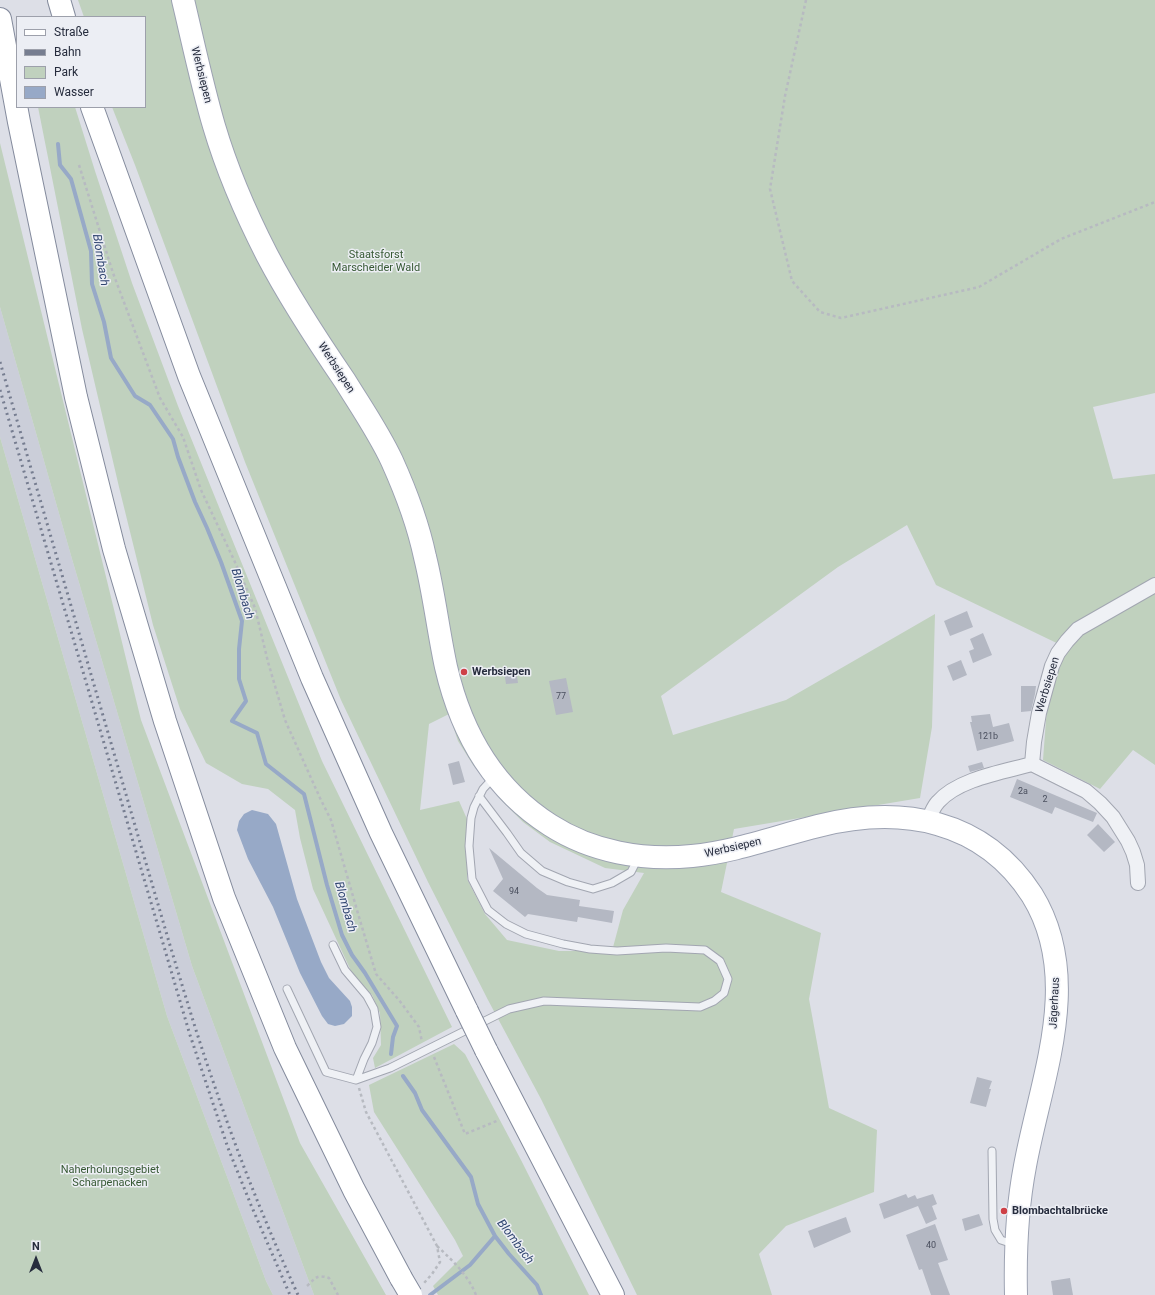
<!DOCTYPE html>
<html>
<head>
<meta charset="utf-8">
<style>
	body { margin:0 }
	#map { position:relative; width:1155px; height:1295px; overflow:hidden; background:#dddfe7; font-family:Roboto,sans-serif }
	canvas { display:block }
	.legend { position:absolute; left:16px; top:16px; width:130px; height:92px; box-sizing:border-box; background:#eceef4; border:1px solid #9da0ab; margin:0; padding:5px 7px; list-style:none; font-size:12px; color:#262c3d }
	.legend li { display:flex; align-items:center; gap:8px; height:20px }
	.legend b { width:20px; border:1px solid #9da0ab }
	.north { position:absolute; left:16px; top:1239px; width:40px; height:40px; -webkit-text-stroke:3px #eceef4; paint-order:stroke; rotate:0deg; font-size:11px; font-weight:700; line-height:16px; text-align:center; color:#262c3d }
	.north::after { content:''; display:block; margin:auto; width:14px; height:18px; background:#262c3d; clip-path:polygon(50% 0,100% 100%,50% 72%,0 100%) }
</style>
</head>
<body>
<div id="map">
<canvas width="1155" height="1295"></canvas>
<ul class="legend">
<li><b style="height:5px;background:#fff"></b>Straße</li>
<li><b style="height:5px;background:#767d90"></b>Bahn</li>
<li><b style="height:11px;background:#c0d1be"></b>Park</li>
<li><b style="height:11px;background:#97a9c7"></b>Wasser</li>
</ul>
<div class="north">N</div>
</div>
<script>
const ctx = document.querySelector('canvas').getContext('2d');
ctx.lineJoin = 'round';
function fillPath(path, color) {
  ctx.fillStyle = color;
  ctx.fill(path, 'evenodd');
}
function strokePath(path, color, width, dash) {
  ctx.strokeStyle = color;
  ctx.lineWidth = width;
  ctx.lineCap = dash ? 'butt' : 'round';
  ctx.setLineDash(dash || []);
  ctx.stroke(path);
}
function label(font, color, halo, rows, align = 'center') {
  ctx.font = font + ' Roboto,sans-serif';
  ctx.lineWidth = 3;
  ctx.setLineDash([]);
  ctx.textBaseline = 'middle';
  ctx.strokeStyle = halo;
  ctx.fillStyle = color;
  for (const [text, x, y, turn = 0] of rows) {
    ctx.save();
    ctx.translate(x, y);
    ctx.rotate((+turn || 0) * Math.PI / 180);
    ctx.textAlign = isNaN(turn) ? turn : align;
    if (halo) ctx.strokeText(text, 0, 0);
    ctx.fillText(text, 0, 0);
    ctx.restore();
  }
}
fillPath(new Path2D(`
	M0 307 72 559 192 966 314 1295H273L266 1281 167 1016 0 437Z`), '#cbced9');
fillPath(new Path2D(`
	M78 0H1155V393L1093 407 1113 479 1155 474V765L1133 750 1100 789 1043 760 1048 693 1067 648 936 585 907 525 838 567 661 696 673 735 786 700 935 614 932 727 920 798 734 829 721 892 821 933 809 999 829 1108 877 1130 874 1192 786 1226 759 1254 772 1295H637L541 1099 488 1000 428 882 341 700 245 462 135 165 112 107H145V17H84ZM449 714 458 741 473 765 500 799 523 822 550 842 605 868 644 873 623 910 612 951H559L507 940 485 914 467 879V819L459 801 420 810 429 724Z
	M38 107H75L95 171 132 283 178 406 322 761 452 1027 375 1068 373 1058 381 1045 380 1013 372 995 352 973 313 889 300 838 295 810 268 789 242 784 206 763 180 709 153 625 119 487 82 329Z
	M0 143 141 720 300 1143 386 1295H314L192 966 72 559 0 307Z
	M0 437 167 1016 266 1281 273 1295H0Z
	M454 1044 465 1054 521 1160 589 1295H438L433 1286 463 1256 455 1240 374 1112 369 1085Z`), '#c0d1be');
fillPath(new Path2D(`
	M252 810 268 814 276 824 297 899 321 962 329 978 350 1001 352 1007V1016L344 1024 335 1026 328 1024 322 1016 300 973 273 907 248 859 237 830 239 821 244 814Z`), '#97a9c7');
strokePath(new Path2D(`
	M58 144 60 165 71 179 91 251 92 284 104 322 111 358 135 396 150 405 173 439 178 457 195 502 207 528 221 562 242 621 239 649V679L246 701 232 721 257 733 266 764 304 794 327 885 342 935 352 955 365 973 397 1026 393 1037 391 1054
	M403 1076 415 1093 422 1110 471 1177 478 1204 495 1236 509 1254 537 1285 541 1295
	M430 1295 470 1265 495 1236`), '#97a9c7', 4);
fillPath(new Path2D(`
	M967 611 973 627 950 636 944 621Z
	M983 633 992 655 973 663 969 651 974 649 970 639Z
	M961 660 967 675 953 681 947 666Z
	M516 670 518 683 506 684 504 671Z
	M566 678 573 712 556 715 549 681Z
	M1021 686H1036L1035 694 1031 711 1021 712Z
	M990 714 993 727 1009 723 1014 741 977 751 970 722H972L971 716Z
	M459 761 465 782 453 785 448 764Z
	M982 762 984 768 970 772 968 766Z
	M1017 779 1097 813 1093 822 1055 807 1052 814 1010 797Z
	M1098 824 1115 842 1104 852 1087 835Z
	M489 848 537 888 547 895 580 900 579 906 614 911 612 923 578 917 577 922 528 914 525 917 493 891 503 879Z
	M977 1077 992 1081 989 1089H991L986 1107 970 1103Z
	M906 1194 908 1198 915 1195 917 1199 933 1194 937 1204 932 1206 937 1219 926 1224 918 1206 884 1219 879 1204Z
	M979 1214 983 1225 965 1231 962 1219Z
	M846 1217 851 1232 814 1248 808 1231Z
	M935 1224 948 1260 938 1263 950 1295H931L922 1269 919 1270 906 1235Z
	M1070 1278 1073 1295H1053L1051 1281Z`), '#b4b8c3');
const service = new Path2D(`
	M479 796 507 833 521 853 542 871 568 882 593 889 612 883 631 872 638 858
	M333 945 345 970 367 996 374 1009 377 1027 372 1043 364 1059 356 1080
	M287 989 326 1072 356 1080 390 1068 509 1009 544 1001 700 1007 714 1001 724 993 728 979 720 961 705 950 666 948 617 951 590 949 563 944 526 934 506 924 488 910 472 879 469 846 471 818 474 807 483 789 494 777
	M992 1151 993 1219 995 1230 1001 1240 1013 1244`);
const minor = new Path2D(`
	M1032 764 1034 742 1039 713 1052 666 1058 653 1067 641 1078 629 1155 585
	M1032 764 1086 791 1100 803 1113 817 1128 841 1133 852 1137 865 1138 883
	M927 821C931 815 933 807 938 802 958 779 1003 772 1032 764`);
const primary = new Path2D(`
	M183 0C193 42 202 85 214 126 227 170 246 214 267 255 290 299 317 340 345 381 361 407 379 433 392 461 406 492 418 524 425 557 434 593 438 630 446 667 461 732 492 788 550 825 592 852 643 861 692 856 735 852 777 836 818 826 901 805 983 819 1032 895 1084 979 1041 1078 1025 1166 1017 1208 1015 1252 1016 1295`);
const motorway = new Path2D(`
	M59 0 64 17
	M0 19 19 122 76 397 114 549 165 721 224 898 285 1048 354 1190 401 1278
	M92 107 189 376 312 678 381 833 467 1011
	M486 1050 613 1295`);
strokePath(service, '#a2a6b1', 9);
strokePath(minor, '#a2a6b1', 16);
strokePath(primary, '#9ca2b2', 24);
strokePath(motorway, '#848b9d', 24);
strokePath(new Path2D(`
	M806 0 785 96 770 189 792 281 820 312 841 318 979 287 1061 239 1155 202
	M79 165 113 273 160 398 183 437 201 490 234 560 255 608 268 662 285 720 320 798 331 820 359 917 376 974 399 1000 419 1027 422 1042
	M434 1057 465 1134 499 1120
	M359 1088 366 1112 437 1246 440 1262 432 1274 424 1283
	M437 1246C453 1261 468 1275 476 1295
	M307 1286C316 1278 316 1274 329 1278L338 1295`), '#b7bac1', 2.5, [3, 3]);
strokePath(service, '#eff1f5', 7);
strokePath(minor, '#eff1f5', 14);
strokePath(primary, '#fff', 22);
strokePath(motorway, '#fff', 22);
strokePath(new Path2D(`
	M0 362 169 942C184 991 198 1039 215 1087 239 1158 267 1227 298 1295
	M0 390 190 1035 228 1148 251 1205 290 1295`), '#767d90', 3, [2, 4]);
const motorwayBridge = new Path2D(`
	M467 1011 486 1050
	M401 1278 411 1295`);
strokePath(motorwayBridge, '#848b9d', 24, []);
strokePath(motorwayBridge, '#fff', 22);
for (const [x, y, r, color] of [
	[464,672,4,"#ce4046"],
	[1004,1211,4,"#ce4046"]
]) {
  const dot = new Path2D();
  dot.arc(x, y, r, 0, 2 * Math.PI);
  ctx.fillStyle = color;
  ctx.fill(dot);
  strokePath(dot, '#eceef4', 1.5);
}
label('9px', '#4a4f5e', null, [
	["77",561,697],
	["121b",988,737],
	["2a",1023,792],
	["2",1045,800],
	["94",514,892],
	["40",931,1246]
]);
label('11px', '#262c3d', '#eceef4', [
	["Werbsiepen",201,75,76],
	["Werbsiepen",336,368,57],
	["Werbsiepen",1048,685,-73],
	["Werbsiepen",733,848,-13],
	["Jägerhaus",1055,1003,-87]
]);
label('11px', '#375934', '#eceef4', [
	["Staatsforst",376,255],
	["Marscheider Wald",376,268],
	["Naherholungsgebiet",110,1170],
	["Scharpenacken",110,1183]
]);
label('bold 11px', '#262c3d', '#eceef4', [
	["Werbsiepen",472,672],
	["Blombachtalbrücke",1012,1211]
], 'left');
label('italic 12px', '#314671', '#eceef4', [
	["Blombach",100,260,81],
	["Blombach",242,594,73],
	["Blombach",345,907,74],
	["Blombach",515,1242,53]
]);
</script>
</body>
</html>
